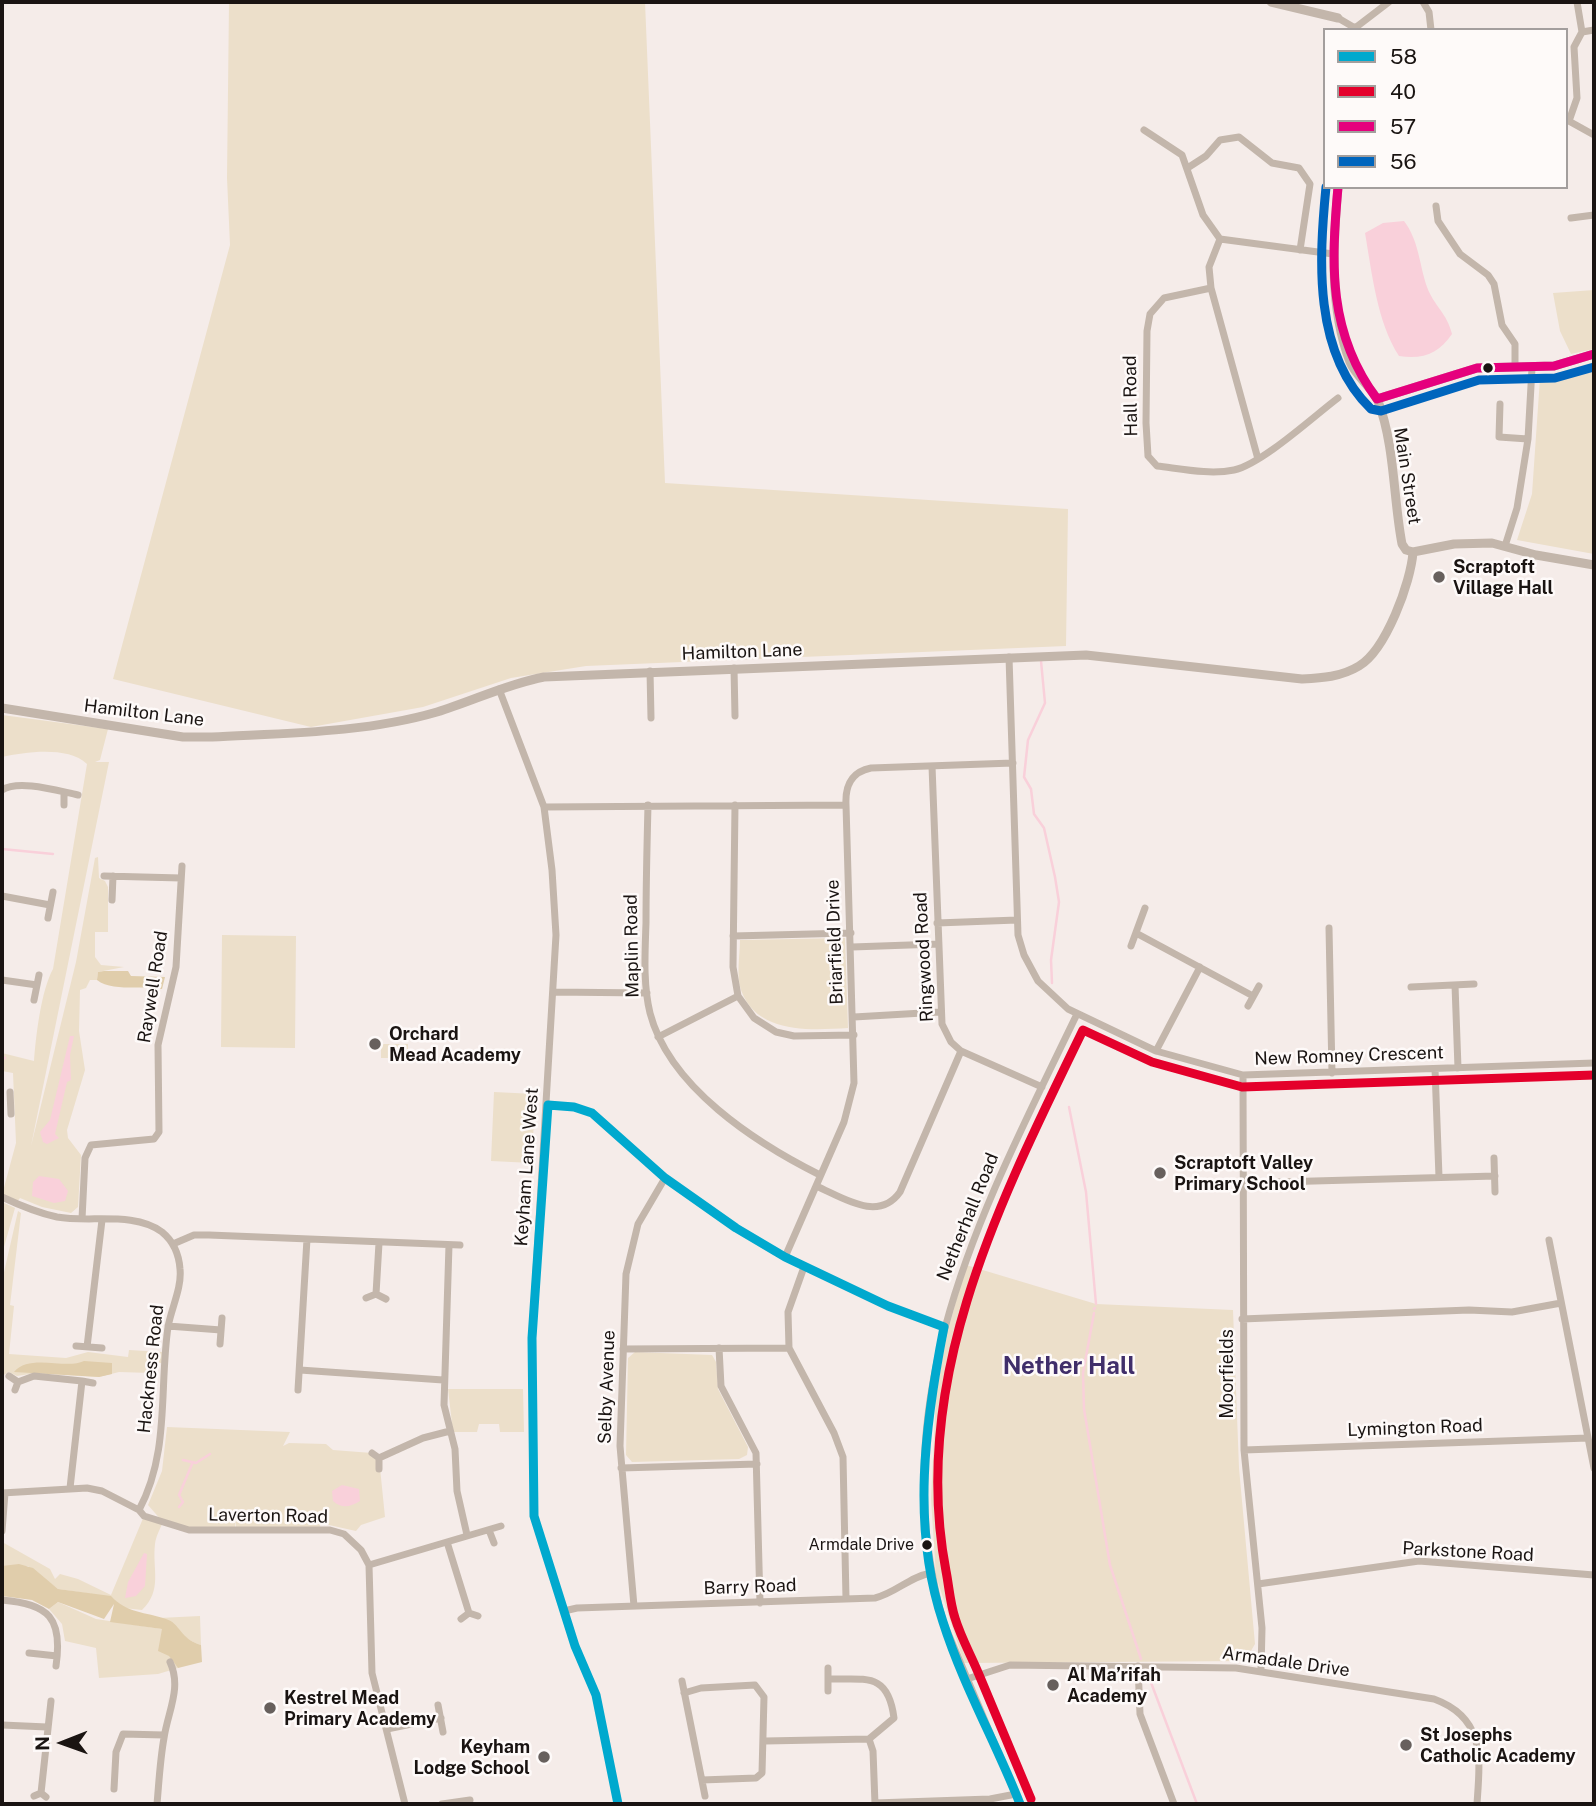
<!DOCTYPE html>
<html>
<head>
<meta charset="utf-8">
<style>
	body { margin:0 }
	#map { position:relative; width:1596px; height:1806px; overflow:hidden; background:#f5ece9; font-family:"Public Sans",sans-serif }
	canvas { display:block }
	.frame { position:absolute; inset:0; border:4px solid #1a1412; pointer-events:none }
	.legend { position:absolute; left:1323px; top:28px; width:245px; height:161px; box-sizing:border-box; background:#fefaf9; border:2px solid #a39e9d; margin:0; padding:9px 12px; list-style:none; font-size:21px; color:#1a1412 }
	.legend li { display:flex; align-items:center; gap:14px; height:35px }
	.legend b { width:35px; border:2px solid #a39e9d }
	.north { position:absolute; left:28px; top:1708px; width:70px; height:70px; -webkit-text-stroke:5px #fefaf9; paint-order:stroke; rotate:269deg; font-size:19px; font-weight:700; line-height:28px; text-align:center; color:#1a1412 }
	.north::after { content:''; display:block; margin:auto; width:24px; height:32px; background:#1a1412; clip-path:polygon(50% 0,100% 100%,50% 72%,0 100%) }
</style>
</head>
<body>
<div id="map">
<canvas width="1596" height="1806"></canvas>
<div class="frame"></div>
<ul class="legend">
<li><b style="height:9px;background:#00a9ce"></b>58</li>
<li><b style="height:9px;background:#e4002b"></b>40</li>
<li><b style="height:9px;background:#e5007d"></b>57</li>
<li><b style="height:9px;background:#0065bd"></b>56</li>
</ul>
<div class="north">N</div>
</div>
<script>
const ctx = document.querySelector('canvas').getContext('2d');
ctx.lineJoin = 'round';
function fillPath(path, color) {
  ctx.fillStyle = color;
  ctx.fill(path, 'evenodd');
}
function strokePath(path, color, width, dash) {
  ctx.strokeStyle = color;
  ctx.lineWidth = width;
  ctx.lineCap = dash ? 'butt' : 'round';
  ctx.setLineDash(dash || []);
  ctx.stroke(path);
}
function label(font, color, halo, rows, align = 'center') {
  ctx.font = font + ' "Public Sans",sans-serif';
  ctx.lineWidth = 5;
  ctx.setLineDash([]);
  ctx.textBaseline = 'middle';
  ctx.strokeStyle = halo;
  ctx.fillStyle = color;
  for (const [text, x, y, turn = 0] of rows) {
    ctx.save();
    ctx.translate(x, y);
    ctx.rotate((+turn || 0) * Math.PI / 180);
    ctx.textAlign = isNaN(turn) ? turn : align;
    if (halo) ctx.strokeText(text, 0, 0);
    ctx.fillText(text, 0, 0);
    ctx.restore();
  }
}
fillPath(new Path2D(`
	M229 2H645L665 483 1068 509 1066 646 586 666 511 678 423 707 311 727 113 679 230 245 227 178Z
	M1594 290V349L1571 354 1560 331 1553 293Z
	M1594 362V554L1517 540 1532 494 1540 378Z
	M2 715 108 729 100 760 95 762H109L31 1146 76 962 95 858 98 857 99 878 105 881 108 887V932H95V957L101 965 124 967 98 972 97 980H90L86 988 80 990 79 1031 85 1070 67 1130 68 1138 81 1155 78 1207 71 1213 42 1207 20 1198 16 1203 2 1195 16 1143 13 1073 2 1071V1053L34 1061C36 1035 41 991 53 969L87 764C68 746 26 752 2 757Z
	M222 935 296 936 295 1048 221 1047Z
	M845 938 848 1028C812 1030 757 1035 741 990 736 976 740 955 740 940Z
	M381 1044H408V1058H381Z
	M494 1092 535 1094 532 1163 491 1161Z
	M2 1202 15 1208 2 1254Z
	M18 1211 21 1213 10 1305 14 1306 9 1354 66 1358 88 1352 128 1357 129 1350 162 1352V1363H154L151 1373 119 1372 99 1377 36 1373 17 1376 9 1372 2 1376V1281Z
	M966 1265 1096 1304 1233 1310 1239 1468 1255 1644 1245 1661 964 1663 936 1576 931 1499 936 1395 947 1334Z
	M635 1352 712 1355 716 1362 718 1389 748 1447 747 1455 739 1459 632 1462 626 1455 628 1358Z
	M448 1389H523L524 1432H500L499 1424H479L477 1432H453Z
	M167 1427 290 1432 283 1446 289 1443 326 1444 333 1450 372 1453 379 1458 385 1517 361 1525 356 1531 320 1523V1530H236V1510L235 1531H206L163 1522C160 1529 156 1536 155 1544 152 1569 163 1590 142 1610L124 1608 105 1596 58 1589 28 1566H2L4 1543 50 1569 55 1579 60 1574 78 1579 111 1595 144 1516 162 1521 148 1505 162 1471Z
	M58 1602 96 1619 162 1629 169 1655 178 1668 158 1674 99 1678 96 1648 65 1641 62 1624 49 1609Z
	M200 1616 201 1645C183 1640 177 1625 159 1618Z`), '#ecdfca');
fillPath(new Path2D(`
	M104 971H128L131 976 165 977 162 989C142 985 112 992 97 980L98 972Z
	M84 1361 112 1363V1374L99 1377 14 1372C30 1353 66 1370 84 1361Z
	M19 1564 33 1568 58 1589 111 1596C126 1613 146 1612 166 1619 180 1623 180 1639 201 1645L202 1662 178 1668 169 1656 158 1651 162 1629 110 1622 114 1604 104 1619 58 1602 49 1609 32 1600 2 1596V1566Z`), '#e0cdab');
fillPath(new Path2D(`
	M1404 221C1419 241 1419 263 1427 287 1434 306 1447 313 1452 334 1439 353 1423 360 1399 356 1377 322 1372 273 1365 233L1383 223Z
	M70 1036H74L70 1055 71 1080 67 1082 55 1134 59 1138 47 1144 43 1142 40 1132 50 1120Z
	M39 1176 59 1179 68 1191 65 1201 54 1203 32 1196 33 1182Z
	M342 1485 359 1489 360 1501C350 1507 342 1509 333 1501L332 1491Z
	M144 1553 147 1554 145 1586 136 1596 125 1598 128 1582Z`), '#f9d0da');
strokePath(new Path2D(`
	M1041 661 1045 703 1028 740 1024 777 1031 789 1034 814 1044 828 1055 877 1059 902 1051 960 1052 983
	M2 849 53 854
	M2 1058H5
	M1069 1107 1086 1192 1096 1304
	M1094 1309 1095 1308
	M1094 1313 1083 1373 1084 1409 1110 1565 1141 1659
	M183 1460 196 1463 210 1454
	M179 1507 183 1502 179 1495 192 1464
	M1147 1672 1197 1804`), '#f9d0da', 2.5);
strokePath(new Path2D(`
	M1423 2 1429 12 1431 30
	M1338 18 1355 28 1389 2
	M1582 32 1594 30
	M1567 120 1594 135
	M1569 121 1577 98 1574 47 1582 32 1577 2
	M1144 130 1182 155 1203 215 1220 239
	M1189 167 1206 156 1220 140 1239 137 1272 163 1299 168 1310 184 1300 250
	M1436 206 1438 221 1460 254 1488 275 1494 284 1502 325 1515 344V367
	M1571 218 1594 215
	M1220 239 1209 267 1211 288 1258 459
	M1220 239 1333 254
	M1211 288 1164 298 1150 314 1147 331 1146 423 1148 456 1157 466C1182 469 1210 475 1234 470 1262 464 1314 416 1338 398
	M1500 404 1499 437 1528 439
	M1505 546 1517 508 1528 439 1532 368
	M1009 657 1018 935 1024 955 1038 981 1068 1009 1156 1051 1243 1075 1594 1063
	M734 668 735 716
	M650 671 651 718
	M499 689 544 807 552 870 556 935 532 1338 534 1516 575 1646 596 1695 618 1804
	M932 766 942 1024 951 1042 961 1051 1042 1087
	M2 790C19 779 58 791 78 795
	M64 805V792
	M648 805C647 844 646 883 646 923 645 953 643 984 650 1013 669 1087 756 1143 820 1175
	M735 805 733 967 738 996 754 1018 776 1032 794 1036 854 1035
	M544 807 846 805
	M104 876 181 878
	M2 896 50 905
	M112 900 113 876
	M48 918 53 892
	M937 923 1017 920
	M1329 928 1332 1073
	M1136 933 1253 996
	M733 936 851 933
	M1131 946 1145 908
	M852 947 938 944
	M2 980 37 985
	M1455 985 1458 1068
	M1411 987 1474 984
	M553 992 647 993
	M34 1000 39 975
	M1248 1006 1259 986
	M854 1017 940 1012
	M658 1037 738 996
	M1156 1051 1200 967
	M1435 1069 1439 1177
	M1243 1075 1244 1450 1262 1628 1261 1671
	M10 1092 11 1114
	M548 1105 574 1107 592 1113 665 1178 736 1228 785 1257 888 1306 944 1327
	M1494 1158 1495 1192
	M1242 1183 1495 1176
	M816 1186C842 1197 878 1223 900 1192L961 1051
	M2 1197C19 1205 38 1213 57 1217 89 1223 134 1211 162 1232 173 1241 179 1255 180 1269 182 1288 171 1309 168 1327 159 1389 170 1452 139 1510
	M82 1219 85 1158 91 1145 154 1139 159 1132 158 1045 176 967 182 866
	M1549 1240 1594 1468
	M173 1244 194 1235H209L460 1245
	M449 1245 444 1405 455 1449 457 1491 467 1535
	M785 1257 844 1122 854 1083 846 805C845 786 851 772 871 768L1013 763
	M804 1267 788 1312 789 1348 834 1433 843 1457 846 1599
	M376 1294 379 1243
	M366 1298 376 1294 386 1299
	M1242 1319 1469 1310 1512 1312 1561 1303
	M168 1326 221 1330
	M220 1344 222 1318
	M76 1346 102 1348
	M87 1347 102 1220
	M719 1348 721 1386 756 1453 760 1603
	M623 1349 789 1348
	M300 1370 443 1380
	M9 1376 18 1382 15 1390
	M82 1381 93 1383
	M18 1382 34 1376 82 1381 70 1488
	M298 1390 307 1239
	M1244 1450 1588 1438
	M372 1453 379 1458 423 1438 450 1431
	M379 1458V1469
	M621 1468 757 1464
	M2 1493 87 1488 102 1491 139 1510 144 1516 189 1530H330L344 1534 361 1550 369 1565 372 1673 405 1804
	M489 1530 494 1543
	M2 1531 5 1493
	M447 1542 469 1613
	M369 1565 501 1526
	M1258 1584 1419 1561 1594 1575
	M2 1600C49 1604 63 1618 56 1666
	M634 1606 620 1446 626 1274 638 1224 665 1178
	M564 1611 577 1608 875 1598C896 1593 909 1577 931 1573
	M461 1619 469 1613 478 1616
	M29 1653 57 1656
	M1138 1666 1140 1714 1174 1804
	M828 1679C865 1680 888 1671 894 1718L869 1739
	M967 1679 1010 1665 1236 1668 1434 1699C1486 1718 1480 1759 1477 1804
	M682 1681 705 1796
	M828 1691V1668
	M684 1693 701 1688 755 1685 764 1697 762 1773 756 1778 702 1780
	M438 1705 443 1732
	M2 1725 47 1727
	M387 1729 441 1718
	M869 1739 873 1751 875 1804
	M765 1741 869 1739
	M114 1789 116 1752 123 1734 164 1735
	M41 1793 51 1701
	M34 1796 41 1793 46 1797
	M875 1803 990 1799 1016 1794
	M157 1804C159 1782 160 1760 164 1738 168 1711 182 1688 170 1662
	M442 1804 470 1800
	M1020 1804 943 1621C881 1394 982 1211 1077 1014`), '#c3b6ab', 7);
strokePath(new Path2D(`
	M1271 2 1338 18
	M1355 28 1356 30
	M1338 187C1333 245 1329 307 1350 362 1356 377 1372 387 1378 401 1395 446 1393 497 1402 544L1406 550 1413 552
	M1377 399 1477 368 1554 366 1594 354
	M1413 552 1454 544 1492 543 1536 555 1594 565
	M2 708 183 737H212C286 733 365 733 437 712 473 701 507 684 544 677L1086 655 1302 679C1322 678 1341 677 1359 666 1386 650 1411 582 1413 552`), '#c3b6ab', 9);
strokePath(new Path2D(`
	M618 1804 596 1695 575 1646 534 1516 532 1338 548 1105 574 1107 592 1113 665 1178 736 1228 785 1257 888 1306 944 1327C925 1424 911 1527 943 1622 963 1685 996 1743 1020 1804`), '#00a9ce', 9);
strokePath(new Path2D(`
	M1031 1799C1014 1758 997 1718 980 1677 972 1657 961 1638 955 1618 950 1603 949 1586 946 1571 909 1378 1001 1199 1083 1030L1152 1062 1242 1087 1594 1075`), '#e4002b', 9);
strokePath(new Path2D(`
	M1338 187C1331 265 1328 333 1377 399L1477 368 1554 366 1594 354`), '#e5007d', 9);
strokePath(new Path2D(`
	M1326 187C1319 260 1313 353 1371 409L1381 411 1479 380 1555 378 1594 367`), '#0065bd', 9);
for (const [x, y, r, color] of [
	[1488,368,6,"#1a1412"],
	[1439,577,7,"#67605d"],
	[375,1044,7,"#67605d"],
	[1160,1173,7,"#67605d"],
	[927,1545,6,"#1a1412"],
	[1053,1685,7,"#67605d"],
	[270,1708,7,"#67605d"],
	[1406,1745,7,"#67605d"],
	[544,1757,7,"#67605d"]
]) {
  const dot = new Path2D();
  dot.arc(x, y, r, 0, 2 * Math.PI);
  ctx.fillStyle = color;
  ctx.fill(dot);
  strokePath(dot, '#fefaf9', 2.5);
}
label('16px', '#1a1412', '#fefaf9', [
	["Armdale Drive",914,1545]
], 'right');
label('18px', '#1a1412', '#fefaf9', [
	["Hall Road",1131,396,-91],
	["Main Street",1407,476,81],
	["Hamilton Lane",742,652,-2],
	["Hamilton Lane",144,713,7],
	["Briarfield Drive",835,942,-92],
	["Maplin Road",632,946,-91],
	["Ringwood Road",924,957,-93],
	["Raywell Road",153,987,-81],
	["New Romney Crescent",1349,1056,-2],
	["Keyham Lane West",527,1167,-86],
	["Netherhall Road",968,1217,-68],
	["Hackness Road",151,1369,-84],
	["Moorfields",1227,1374,-90],
	["Selby Avenue",607,1387,-88],
	["Lymington Road",1415,1428,-2],
	["Laverton Road",268,1516,1],
	["Parkstone Road",1468,1552,3],
	["Barry Road",750,1587,-2],
	["Armadale Drive",1286,1662,8]
]);
label('bold 18px', '#1a1412', '#fefaf9', [
	["Scraptoft",1453,567],
	["Village Hall",1453,588],
	["Orchard",389,1034],
	["Mead Academy",389,1055],
	["Scraptoft Valley",1174,1163],
	["Primary School",1174,1184],
	["Al Ma’rifah",1067,1675],
	["Academy",1067,1696],
	["Kestrel Mead",284,1698],
	["Primary Academy",284,1719],
	["St Josephs",1420,1735],
	["Catholic Academy",1420,1756],
	["Keyham",530,1747,"right"],
	["Lodge School",530,1768,"right"]
], 'left');
label('bold 24px', '#402e6a', '#fefaf9', [
	["Nether Hall",1069,1367]
]);
</script>
</body>
</html>
